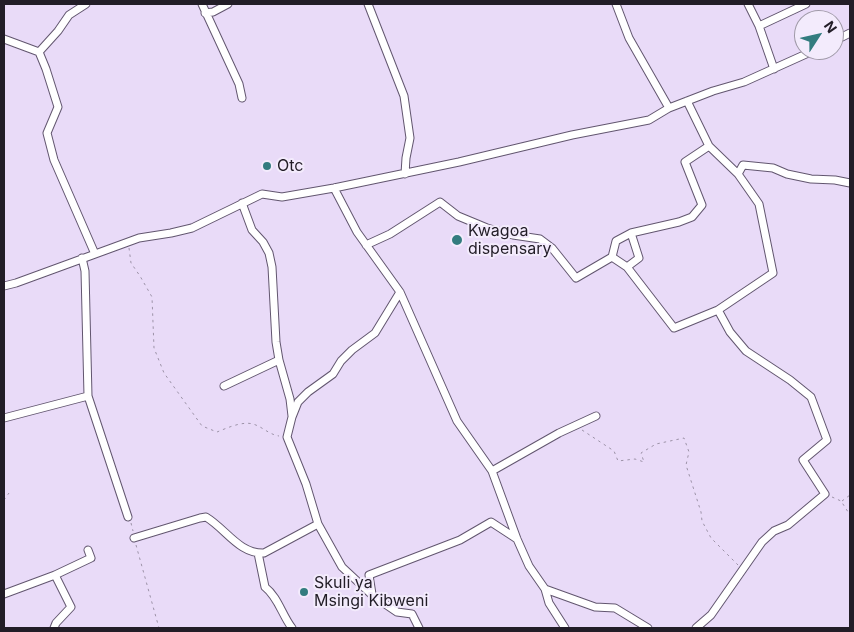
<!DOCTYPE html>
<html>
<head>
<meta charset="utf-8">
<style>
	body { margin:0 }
	#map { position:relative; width:854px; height:632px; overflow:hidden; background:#e9dbf8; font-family:Inter,sans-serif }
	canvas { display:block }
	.frame { position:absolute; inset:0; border:5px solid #221d27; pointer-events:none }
	.north { position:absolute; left:794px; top:10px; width:50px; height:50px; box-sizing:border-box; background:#f3ebfc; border:1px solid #9f99a7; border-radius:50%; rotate:55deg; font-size:14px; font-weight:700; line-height:20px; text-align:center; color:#221d27 }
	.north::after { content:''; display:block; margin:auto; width:18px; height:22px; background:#337c7f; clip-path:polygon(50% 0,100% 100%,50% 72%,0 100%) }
</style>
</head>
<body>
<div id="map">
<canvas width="854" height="632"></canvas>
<div class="frame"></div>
<div class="north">N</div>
</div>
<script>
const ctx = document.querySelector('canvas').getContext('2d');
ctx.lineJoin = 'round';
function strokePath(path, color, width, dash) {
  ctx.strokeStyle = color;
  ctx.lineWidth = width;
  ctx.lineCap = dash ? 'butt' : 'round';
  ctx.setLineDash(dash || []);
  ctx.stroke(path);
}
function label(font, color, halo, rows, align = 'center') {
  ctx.font = font + ' Inter,sans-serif';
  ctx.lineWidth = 4;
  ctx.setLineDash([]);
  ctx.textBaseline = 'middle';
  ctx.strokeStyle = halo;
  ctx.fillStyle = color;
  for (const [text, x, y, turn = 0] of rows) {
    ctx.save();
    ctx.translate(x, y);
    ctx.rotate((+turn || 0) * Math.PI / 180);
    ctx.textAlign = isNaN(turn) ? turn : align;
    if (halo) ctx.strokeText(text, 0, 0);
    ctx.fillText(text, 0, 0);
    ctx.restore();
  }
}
const street = new Path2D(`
	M202 4 239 84 242 98
	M368 4 404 96 410 138 406 158 405 174
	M616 4 629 38 669 108
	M748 4 759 26 774 69
	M205 13 213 12 228 4
	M759 26 806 4
	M4 39 39 52
	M834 41 850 33
	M39 52 46 69 58 107 47 133 54 160 95 254
	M39 52 58 31 69 15 86 4
	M738 174 743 165 773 168 787 174 811 179 835 180 850 183
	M334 188 357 232 400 292 457 421 492 471 559 433 596 416
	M366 245 390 234 440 202 458 216 487 228 513 235 540 239 552 248 576 278 612 257 627 267 674 328 718 310
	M612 257 616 241 631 233 679 222 692 217 702 205 685 162 709 146 687 101
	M627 267 639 258 631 233
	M4 286 16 283 139 238 171 233 192 228 262 194 282 197 334 188 459 162 572 135 649 120 669 108 713 91 744 82 815 50
	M400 292 375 333 352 350 341 361 333 374 308 392 298 402 292 417 287 437 306 484 318 524 342 567 372 595 397 612 412 614 419 628
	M279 360 290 399 292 416
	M224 386 279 360 276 342 272 267 269 253 263 242 252 230 242 203
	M88 396 128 517
	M4 418 88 396 85 271 82 258
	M492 471 517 539 529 566 545 589 595 607 615 608 648 628
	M134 538 200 518 206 517C226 529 239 554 264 553L318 524
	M258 553 265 587C278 597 282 615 292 628
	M545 589 549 603 565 628
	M4 594 55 575 91 558 88 550
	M372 594 369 575 460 540 491 522 517 539
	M54 628 56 623 71 607 55 575
	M696 628 711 615 762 542 774 531 788 525 825 494 803 460 827 440 811 397 790 380 746 351 730 332 718 310 773 273 759 204 738 174 709 146`);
strokePath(street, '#62566f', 9);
strokePath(new Path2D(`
	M129 248 131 263 140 276 152 297 154 348 164 373 202 426 217 432C227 428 242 421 253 424 263 427 268 434 279 436
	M582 430 614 451 618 461 635 459 644 462 641 453 656 444 684 438 689 452 686 465 701 512 702 521 711 538 738 565
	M832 497 841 501 850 515
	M4 500 9 493
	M842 501 850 495
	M131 523 133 531
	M136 545 159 628`), '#9c92a7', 1, [2.5, 4]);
strokePath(street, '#fff', 7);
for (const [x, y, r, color] of [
	[267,166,5,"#337c7f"],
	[457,240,6,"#337c7f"],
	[304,592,5,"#337c7f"]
]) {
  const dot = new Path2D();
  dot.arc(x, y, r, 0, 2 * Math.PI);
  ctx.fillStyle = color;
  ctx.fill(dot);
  strokePath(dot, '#f3ebfc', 2);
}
label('16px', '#221d27', '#f3ebfc', [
	["Otc",277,166],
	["Kwagoa",468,231],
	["dispensary",468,249],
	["Skuli ya",314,583],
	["Msingi Kibweni",314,601]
], 'left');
</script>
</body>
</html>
